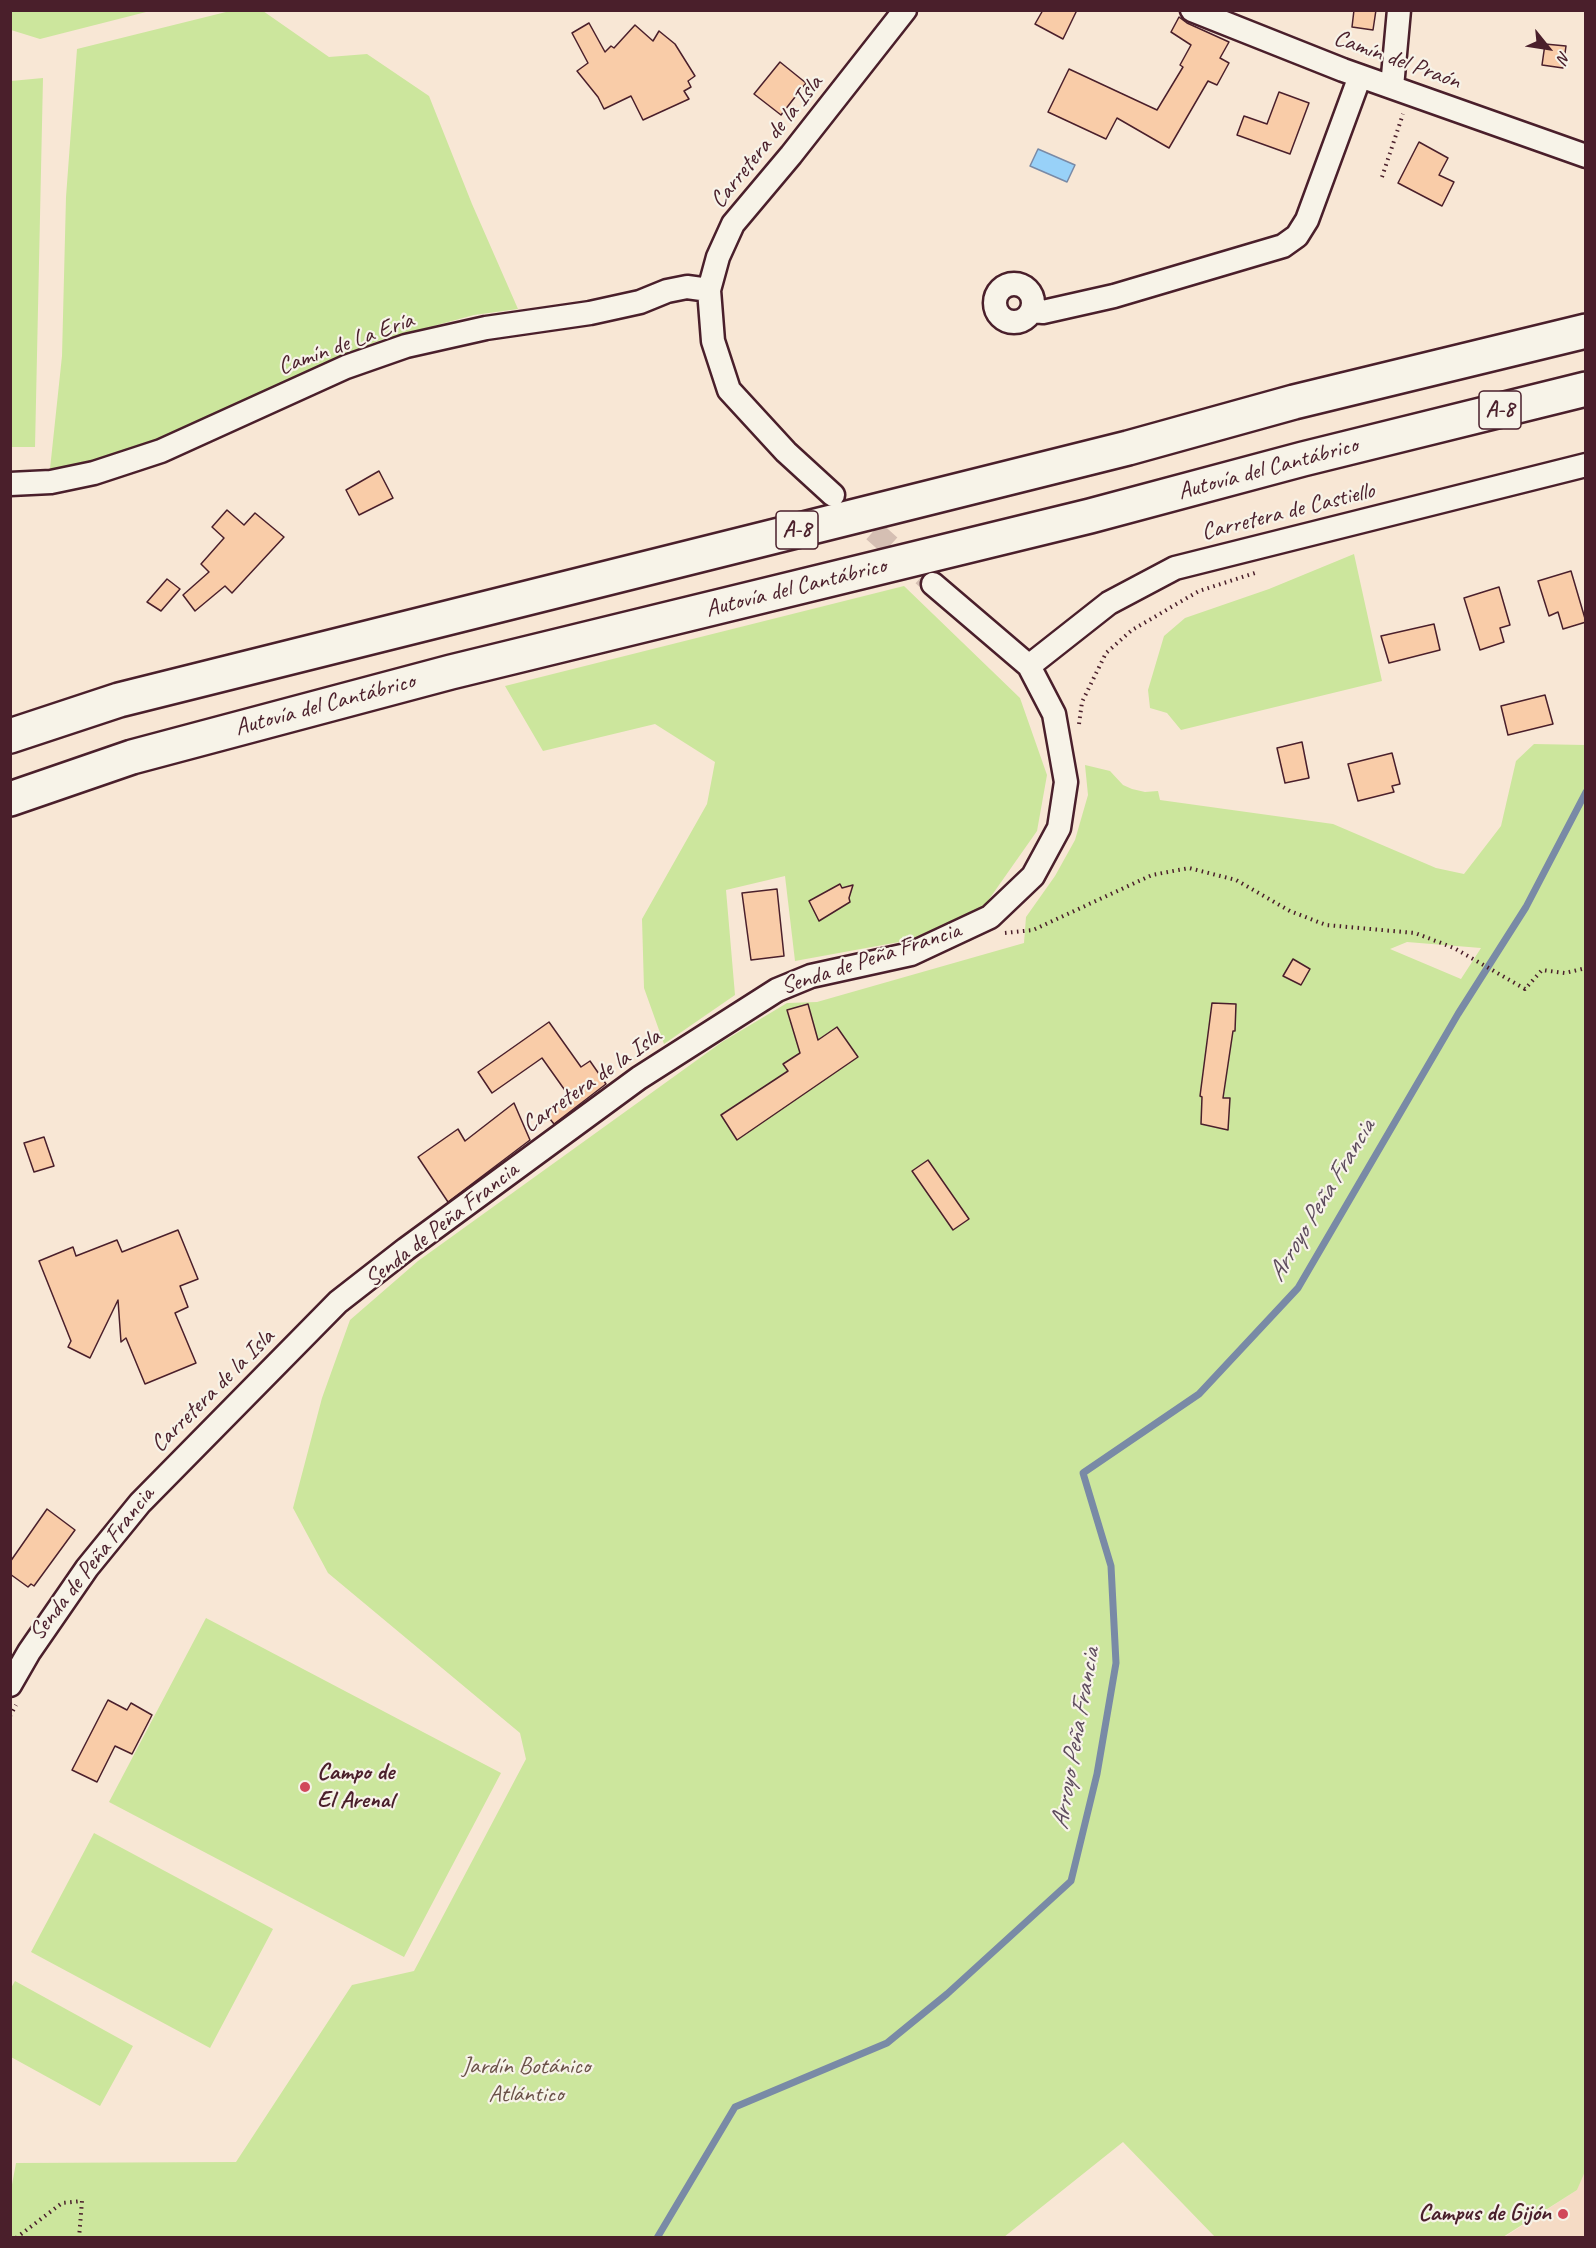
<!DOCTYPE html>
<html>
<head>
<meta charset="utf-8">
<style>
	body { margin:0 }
	#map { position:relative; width:1596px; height:2248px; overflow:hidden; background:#f8e7d5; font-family:Caveat,sans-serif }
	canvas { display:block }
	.frame { position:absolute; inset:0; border:12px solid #4a1f2b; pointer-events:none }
	.north { position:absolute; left:1518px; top:18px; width:60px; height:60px; -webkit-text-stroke:4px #f7f3e8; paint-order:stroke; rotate:120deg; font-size:16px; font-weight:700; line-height:24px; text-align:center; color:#4a1f2b }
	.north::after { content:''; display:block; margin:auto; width:21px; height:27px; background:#4a1f2b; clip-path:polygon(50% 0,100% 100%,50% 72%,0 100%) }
</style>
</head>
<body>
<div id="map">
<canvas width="1596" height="2248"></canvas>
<div class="frame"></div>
<div class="north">N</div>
</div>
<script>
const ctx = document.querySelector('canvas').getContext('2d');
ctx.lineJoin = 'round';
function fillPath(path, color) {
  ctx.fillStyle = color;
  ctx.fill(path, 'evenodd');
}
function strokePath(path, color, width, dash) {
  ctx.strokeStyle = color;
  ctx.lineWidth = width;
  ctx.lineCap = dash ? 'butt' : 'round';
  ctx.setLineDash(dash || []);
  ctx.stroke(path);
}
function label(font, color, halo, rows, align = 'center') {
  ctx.font = font + ' Caveat,sans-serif';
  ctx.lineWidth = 4.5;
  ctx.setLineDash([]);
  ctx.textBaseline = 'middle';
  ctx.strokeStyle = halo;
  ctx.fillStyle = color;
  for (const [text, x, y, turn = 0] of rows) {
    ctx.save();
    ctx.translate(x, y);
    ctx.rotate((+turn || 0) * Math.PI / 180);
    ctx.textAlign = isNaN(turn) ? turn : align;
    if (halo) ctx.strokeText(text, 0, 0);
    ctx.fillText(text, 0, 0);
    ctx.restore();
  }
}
fillPath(new Path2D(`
	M1585 2169V2237L1503 2238 1577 2190Z`), '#f5dbc5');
fillPath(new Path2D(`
	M10 11 11 10 150 11 40 39 11 30Z
	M230 11H263L329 57 367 54 429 96 472 204 518 309 474 315 378 341 231 405 168 436 99 463 50 469 62 356 66 197 77 49Z
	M43 78 35 447H11V81Z
	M1354 554 1382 681 1181 730 1167 713 1150 708 1148 690 1164 636 1185 618 1269 589Z
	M904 586 1020 698 1047 775 1037 831 985 905 910 940 795 961 785 876 726 890 735 995 664 1044 644 988 642 919 707 804 715 762 655 724 543 751 505 686Z
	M1534 744 1585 745 1586 2169 1577 2190 1503 2237H1215L1123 2142 1004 2237 11 2238V2190L16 2163 236 2162 352 1985 414 1971 526 1759 520 1733 328 1573 293 1508 322 1398 350 1320 418 1261 722 1042 787 1003 817 1002 1024 943 1026 917 1055 876 1075 840 1088 795 1085 765 1110 771 1123 785 1132 789 1145 792 1158 791 1160 800 1333 824 1436 868 1464 874 1501 826 1516 761ZM1407 942 1481 948 1461 979 1390 949Z
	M206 1618 501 1773 404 1957 109 1802Z
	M94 1833 273 1929 210 2048 31 1952Z
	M15 1981 133 2046 100 2106 11 2057V1988Z`), '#cce69d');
const water = new Path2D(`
	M1038 149 1075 165 1067 182 1030 166Z`);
fillPath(water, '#98d1f8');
strokePath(water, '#798aa6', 1.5);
strokePath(new Path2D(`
	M657 2238 735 2107 887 2043 947 1994 1071 1881 1097 1774 1116 1663 1111 1566 1083 1473 1199 1394 1298 1288 1458 1014 1526 907 1586 792`), '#798aa6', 7);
const building = new Path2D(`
	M1043 10H1077L1063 39 1035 24Z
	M1354 10H1376L1373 30 1352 27Z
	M1179 17 1187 23 1229 42 1220 58 1229 63 1217 85 1208 81 1169 148 1117 118 1106 139 1048 112 1069 69 1157 110 1183 67 1180 65 1191 45 1171 32Z
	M589 23 605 52 611 46 614 48 635 25 653 41 659 31 675 44 695 76 688 81 691 87 684 91 689 99 643 120 631 96 604 109 598 97 577 71 588 63 572 33Z
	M1545 44 1566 46 1563 68 1542 65Z
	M780 62 806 83 781 115 754 94Z
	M1279 92 1309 103 1290 154 1237 135 1244 116 1267 124Z
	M1419 142 1448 158 1439 175 1454 182 1442 206 1398 183Z
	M379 471 393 498 359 515 346 490Z
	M227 510 244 525 255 513 284 537 232 593 225 586 195 611 183 595 209 572 201 564 224 538 212 527Z
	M1571 571 1586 622 1563 629 1558 612 1549 616 1538 581Z
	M167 579 180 589 161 611 147 602Z
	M1499 587 1510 625 1500 628 1504 642 1480 650 1464 598Z
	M1434 624 1440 650 1389 663 1381 636Z
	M1545 695 1553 724 1508 735 1501 706Z
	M1302 742 1309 778 1285 783 1277 748Z
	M1392 753 1400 784 1392 786 1394 792 1358 801 1348 764Z
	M840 884 842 888 853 885 849 898 850 902 819 921 809 901Z
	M777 889 784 956 751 960 742 893Z
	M1293 959 1310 969 1301 985 1283 976Z
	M1212 1003 1236 1004 1235 1031H1233L1223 1098H1230L1228 1130 1201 1124 1202 1097 1200 1096Z
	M808 1004 818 1040 837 1027 858 1057 737 1140 721 1115 788 1071 783 1064 800 1053 787 1010Z
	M549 1022 581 1067 590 1061 606 1084 554 1124 546 1114 569 1096 542 1058 492 1093 478 1072Z
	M514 1103 530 1140 448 1202 418 1157 458 1129 465 1141Z
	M44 1137 54 1166 34 1172 24 1143Z
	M928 1160 969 1219 953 1230 912 1171Z
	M178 1230 198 1279 180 1286 188 1307 175 1313 196 1363 145 1384 126 1338 121 1342 118 1300 90 1358 68 1347 71 1341 39 1261 73 1247 76 1256 117 1240 122 1252Z
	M47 1509 75 1530 34 1586 31 1584 28 1587 10 1574V1562Z
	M108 1700 127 1710 131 1703 152 1715 132 1754 115 1746 97 1782 72 1770Z`);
fillPath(building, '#f9cca8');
strokePath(building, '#4a1f2b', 1.5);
strokePath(new Path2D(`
	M849 509 933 584`), '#d5bfb3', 22, [22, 11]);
const street = new Path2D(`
	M1192 10 1343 70 1586 156
	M1392 87 1399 10
	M995 303a19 19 0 1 1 38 0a19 19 0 1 1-38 0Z
	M1032 311 1043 312 1114 296 1283 246 1297 236 1307 220 1360 76
	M10 484 51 482 94 473 161 451 346 367 406 346 486 328 590 313 640 302 667 291 687 287 709 290
	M833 495 786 452 729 390 713 341 709 290 718 257 733 224 791 155 905 10
	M1029 666 1109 603 1175 568 1586 465
	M10 1685 29 1652 87 1568 140 1503 338 1302 406 1249 639 1078 777 990 811 976 911 954 990 917 1033 876 1059 828 1066 782 1054 714 1029 666 933 584`);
const highway = new Path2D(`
	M10 736 119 700 1128 448 1294 402 1586 331
	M10 799 132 757 451 672 1090 516 1303 459 1586 389`);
strokePath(street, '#4a1f2b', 27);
strokePath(highway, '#4a1f2b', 38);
strokePath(new Path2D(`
	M1382 177 1403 114
	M1079 724 1082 702 1106 653 1132 630 1199 591 1258 572
	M1005 933 1033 930 1152 875 1189 868 1236 880 1290 911 1326 925 1415 933 1454 948 1525 989 1542 970 1565 973 1586 968
	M10 1716 16 1705
	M16 2238 62 2203 82 2201 79 2238`), '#4a1f2b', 4, [1.5, 4.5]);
strokePath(street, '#f7f3e8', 22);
strokePath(highway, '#f7f3e8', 33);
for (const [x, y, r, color] of [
	[305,1787,6,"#d1495b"],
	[1563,2214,6,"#d1495b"]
]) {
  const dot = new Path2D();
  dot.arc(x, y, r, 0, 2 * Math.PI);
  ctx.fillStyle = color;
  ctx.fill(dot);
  strokePath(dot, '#f7f3e8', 2);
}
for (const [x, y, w] of [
	[1500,410,42],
	[797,530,42]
]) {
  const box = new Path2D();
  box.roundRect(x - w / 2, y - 19, w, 38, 4.5);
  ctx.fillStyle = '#f7f3e8';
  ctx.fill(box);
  strokePath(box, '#4a1f2b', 1.5);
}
label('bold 22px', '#4a1f2b', null, [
	["A-8",1500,410],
	["A-8",797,530]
]);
label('24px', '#4a1f2b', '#f7f3e8', [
	["Camín del Praón",1397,60,20],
	["Carretera de la Isla",767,142,-51],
	["Camín de La Ería",346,344,-20],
	["Autovía del Cantábrico",1268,469,-15],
	["Carretera de Castiello",1288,512,-14],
	["Autovía del Cantábrico",796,588,-14],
	["Autovía del Cantábrico",325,705,-15],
	["Senda de Peña Francia",871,959,-18],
	["Carretera de la Isla",592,1081,-35],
	["Senda de Peña Francia",442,1225,-38],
	["Carretera de la Isla",213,1391,-45],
	["Senda de Peña Francia",92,1564,-52]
]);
label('bold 24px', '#4a1f2b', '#f7f3e8', [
	["Campo de",317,1773],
	["El Arenal",317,1801],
	["Campus de Gijón",1551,2214,"right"]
], 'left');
label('24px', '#6a5148', '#f7f3e8', [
	["Jardín Botánico",526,2067],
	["Atlántico",526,2095]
]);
label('italic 26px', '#5e4c5e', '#f7f3e8', [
	["Arroyo Peña Francia",1322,1201,-59],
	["Arroyo Peña Francia",1076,1739,-80]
]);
</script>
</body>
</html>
